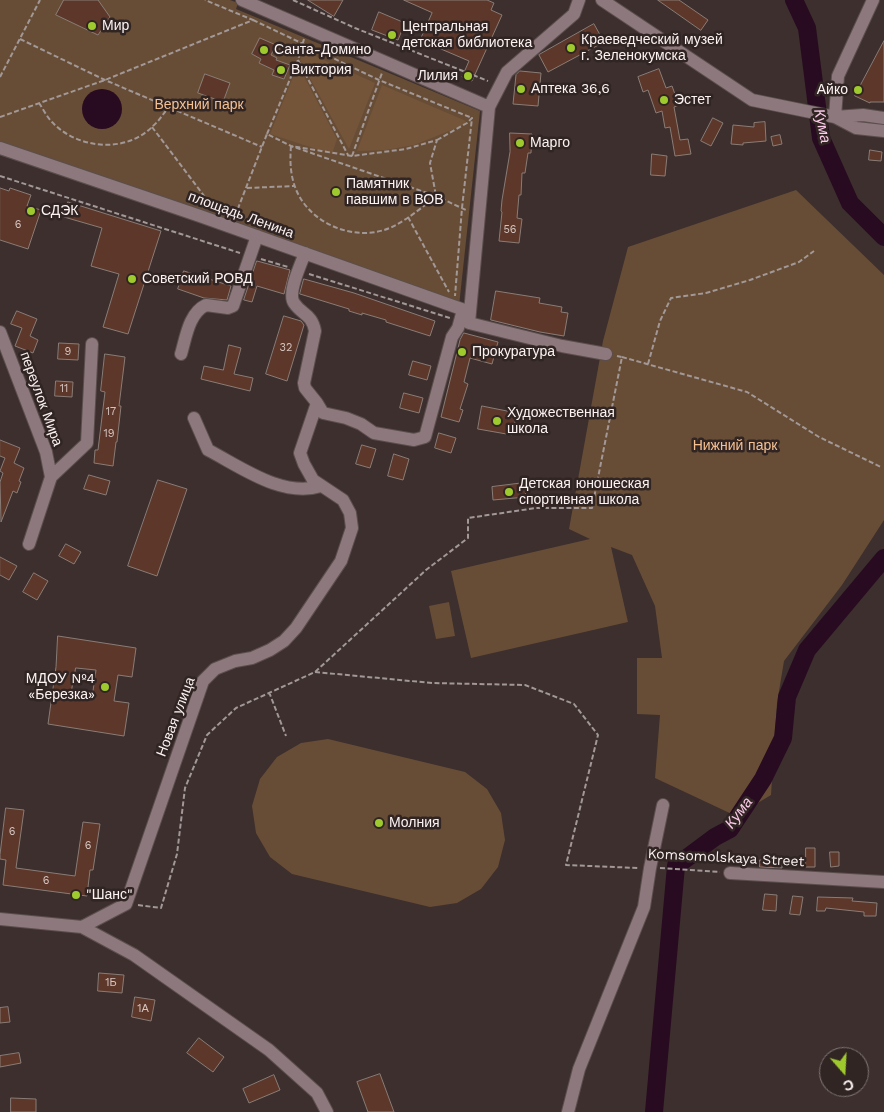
<!DOCTYPE html>
<html>
<head>
<meta charset="utf-8">
<style>
	body { margin:0 }
	#map { position:relative; width:884px; height:1112px; overflow:hidden; background:#3c2f2e; font-family:"Work Sans",sans-serif }
	canvas { display:block }
	.north { position:absolute; left:819px; top:1047px; width:50px; height:50px; box-sizing:border-box; background:#312524; border:1px solid #827776; border-radius:50%; rotate:161deg; font-size:14px; font-weight:700; line-height:20px; text-align:center; color:#fbf3f2 }
	.north::after { content:''; display:block; margin:auto; width:18px; height:22px; background:#9fca2d; clip-path:polygon(50% 0,100% 100%,50% 72%,0 100%) }
</style>
</head>
<body>
<div id="map">
<canvas width="884" height="1112"></canvas>
<div class="north">С</div>
</div>
<script>
const ctx = document.querySelector('canvas').getContext('2d');
ctx.lineJoin = 'round';
function fillPath(path, color) {
  ctx.fillStyle = color;
  ctx.fill(path, 'evenodd');
}
function strokePath(path, color, width, dash) {
  ctx.strokeStyle = color;
  ctx.lineWidth = width;
  ctx.lineCap = dash ? 'butt' : 'round';
  ctx.setLineDash(dash || []);
  ctx.stroke(path);
}
function label(font, color, halo, rows, align = 'center') {
  ctx.font = font + ' "Work Sans",sans-serif';
  ctx.lineWidth = 5;
  ctx.setLineDash([]);
  ctx.textBaseline = 'middle';
  ctx.strokeStyle = halo;
  ctx.fillStyle = color;
  for (const [text, x, y, turn = 0] of rows) {
    ctx.save();
    ctx.translate(x, y);
    ctx.rotate((+turn || 0) * Math.PI / 180);
    ctx.textAlign = isNaN(turn) ? turn : align;
    if (halo) ctx.strokeText(text, 0, 0);
    ctx.fillText(text, 0, 0);
    ctx.restore();
  }
}
fillPath(new Path2D(`
	M0 0H230L238 3 236 9 480 111 459 306 0 143Z
	M796 190 884 275V520L842 585 784 661 777 703 771 795 736 816 655 778 660 715 637 714V658H662L655 606 632 555 611 547 628 622 471 658 451 571 590 539 569 529 603 341 628 247Z
	M449 602 455 636 436 639 429 606Z
	M328 739 465 772 487 789 501 813 505 840 498 867 481 889 457 903 430 907 292 874 270 857 256 833 252 806 260 779 277 757 301 743Z`), '#674d36');
fillPath(new Path2D(`
	M304 51 375 83 349 149 300 60Z
	M298 65 337 139 332 154 270 134Z
	M382 85 466 121 464 125 414 145 385 150 357 151Z`), '#74553a');
fillPath(new Path2D(`
	M82 109a20 20 0 1 1 40 0a20 20 0 1 1-40 0Z`), '#280b20');
strokePath(new Path2D(`
	M794 0 807 28 821 138 850 203 884 237
	M654 1112 676 866 715 837 730 829 763 779 783 738 787 697 807 650 884 558`), '#280b20', 18);
const building = new Path2D(`
	M64 0H98L110 17 98 35 56 15Z
	M308 0H343L334 16Z
	M404 0H487L494 3 491 10 502 15 472 81 462 77 469 61 420 40 432 13Z
	M658 0H679L708 20 701 30Z
	M379 12 405 23 398 40 372 30Z
	M594 24 604 42 548 72 539 55Z
	M260 38 276 45 271 55 277 58 276 60 290 65 284 79 272 75 274 70 259 63 261 59 252 54Z
	M884 41V102H870V103L855 96Z
	M659 69 666 88 672 86 679 105 674 107 680 140 688 139 691 154 675 156 670 127 665 128 662 111 656 113 648 90 643 92 638 77Z
	M520 71 541 73 538 106 513 104 516 75Z
	M205 74 230 83 223 102 198 93Z
	M713 118 723 123 711 146 701 141Z
	M765 122 766 141 743 143V145L731 144 733 125 754 127V123Z
	M510 133 532 134 531 153H528L525 173H522L521 195H519L517 218 522 219 519 243 499 241 502 212 501 211 502 200 510 152Z
	M780 135 782 144 773 146 771 137Z
	M870 150 882 152 881 161 869 160Z
	M652 154 667 156 665 176 651 175Z
	M0 188 9 191 10 188 31 195 27 206 41 210 28 249 0 240Z
	M68 202 161 231 128 334 103 327 119 274 91 266 102 228 64 217Z
	M257 261 290 270 284 294 257 286 252 302 244 300Z
	M184 271 231 286 227 300 204 298 178 289Z
	M304 279 354 293 435 321 430 336 386 322V320L362 313V315L349 311V309L300 294Z
	M496 291 540 298 539 303 562 307 561 312 568 313 564 336 540 332 491 320Z
	M17 311 37 319 30 336 38 340 33 353 15 346 22 328 11 324Z
	M284 316 301 321 304 325 287 381 266 374Z
	M464 333 498 342 492 364 470 358 464 382 468 384 460 409 463 410 459 422 441 417 460 340Z
	M59 343 79 344 78 360 58 359Z
	M229 345 241 348 234 374 253 378 250 391 201 379 204 366 223 370Z
	M105 354 125 357 119 406H121L117 442H116L113 466 94 463 95 450H98L105 392 101 391Z
	M413 361 431 366 427 380 409 375Z
	M56 381 73 382 72 397 55 396Z
	M404 393 423 398 419 413 400 408Z
	M482 406 517 413 512 435 478 429Z
	M439 433 456 438 451 453 435 448Z
	M0 440 20 448 14 463 24 468 19 481 21 482 17 493 13 491 1 522 0 482 3 473 0 471 5 458 0 456Z
	M362 445 376 449 370 468 356 464Z
	M394 454 409 459 403 480 388 476Z
	M89 475 110 481 106 495 84 489Z
	M158 480 187 489 157 576 128 566Z
	M524 483 526 497 493 500 492 487Z
	M66 544 81 552 74 564 59 556Z
	M0 557 17 566 9 580 0 575Z
	M34 573 48 581 37 600 23 592Z
	M58 636 136 648 132 677 118 675 114 701 129 703 124 736 48 724 56 667ZM76 668 96 670 92 698 71 695Z
	M6 808 24 810 16 868 75 876 83 822 100 824 93 870H90L87 896 3 885 6 860 0 859V855Z
	M806 848H815V867H806Z
	M830 852H839V866L831 867Z
	M760 860 782 862V868L760 867Z
	M765 894 777 895 776 911 763 910Z
	M793 896 803 897 800 915 790 914Z
	M818 897 853 898 852 901 877 903 876 916H864V912L826 908 825 911H817Z
	M99 973 124 975 122 993 98 991Z
	M135 997 155 1000 151 1021 132 1017Z
	M8 1007 10 1022 0 1023V1008Z
	M199 1038 224 1057 213 1072 187 1053Z
	M19 1053 21 1063 0 1067V1056Z
	M380 1074 394 1112H368L357 1082Z
	M274 1075 280 1090 249 1103 243 1089Z
	M11 1098 36 1099V1112H11Z`);
fillPath(building, '#5d382a');
strokePath(building, '#897c76', 1);
const minor = new Path2D(`
	M242 0 489 107
	M602 0 752 100 835 117 863 115 884 118
	M835 117 838 76 873 0
	M835 117 856 128 884 131
	M0 148 200 216 470 312 469 323 562 346 606 354
	M305 253C301 264 287 293 294 303 302 315 312 314 315 331L304 383 305 388 317 403 300 453 304 464 313 480 343 500 350 513 352 528 341 561 296 628 284 641 270 650 252 658 235 661 215 669 203 681 126 904 82 927 134 955 269 1050 317 1093 327 1112
	M470 312 489 107 507 72 574 14 579 0
	M0 332 46 452 51 477 29 544
	M181 354C186 337 189 313 206 305L228 308 233 306 257 236
	M317 403 323 413 346 418 361 424 374 433 414 440 425 437 452 337 458 328 463 310
	M194 418 208 450C241 467 282 498 321 486
	M51 477 87 443 92 344
	M730 873 884 882
	M0 919 82 927
	M568 1112 579 1069 644 907 650 868 663 805`);
strokePath(minor, '#5b4e4d', 14);
strokePath(new Path2D(`
	M293 0 355 28 488 81
	M253 20 379 80 472 118
	M20 39 105 80 262 147
	M298 60 348 155
	M0 77 40 0
	M39 103C43 109 47 117 52 122 77 149 126 154 153 126 159 121 163 114 168 108
	M0 117 105 80 253 20 205 0
	M152 127 214 209
	M267 134 298 60 304 39
	M437 140 467 123 472 118 462 208 455 296
	M291 146C290 159 290 171 294 184 306 223 355 244 392 227 408 219 423 207 436 196L468 211
	M352 156 382 73
	M0 176 240 253
	M247 188 294 186
	M235 216 267 134 291 146 436 196 430 163 437 140 406 149 352 156 291 146
	M408 217 449 292
	M261 259 288 267
	M309 274 450 318
	M622 357 747 392 819 437 881 467
	M648 364 660 321 671 298 706 293 750 280 799 262 814 251
	M315 672 432 683 525 685 574 704 598 735 566 865 638 868
	M269 692 286 736
	M660 868 720 872
	M138 905 161 908 177 854 185 788 207 735 236 708 315 672 426 570 468 538V518L536 508H592L622 357 617 356`), '#a29897', 2, [5, 2.5]);
strokePath(minor, '#8c787d', 12);
for (const [x, y, r, color] of [
	[92,26,5,"#9fca2d"],
	[392,35,5,"#9fca2d"],
	[571,48,5,"#9fca2d"],
	[264,50,5,"#9fca2d"],
	[281,70,5,"#9fca2d"],
	[468,76,5,"#9fca2d"],
	[521,89,5,"#9fca2d"],
	[858,90,5,"#9fca2d"],
	[664,100,5,"#9fca2d"],
	[520,143,5,"#9fca2d"],
	[336,192,5,"#9fca2d"],
	[31,211,5,"#9fca2d"],
	[132,279,5,"#9fca2d"],
	[462,352,5,"#9fca2d"],
	[497,421,5,"#9fca2d"],
	[509,492,5,"#9fca2d"],
	[105,687,5,"#9fca2d"],
	[379,823,5,"#9fca2d"],
	[76,895,5,"#9fca2d"]
]) {
  const dot = new Path2D();
  dot.arc(x, y, r, 0, 2 * Math.PI);
  ctx.fillStyle = color;
  ctx.fill(dot);
  strokePath(dot, '#312524', 2);
}
label('11px', '#d4c4c0', null, [
	["6",18,225],
	["56",510,230],
	["32",286,348],
	["9",68,352],
	["11",64,389],
	["17",111,412],
	["19",109,434],
	["6",12,832],
	["6",88,846],
	["6",46,881],
	["1Б",111,983],
	["1А",143,1009]
]);
label('14px', '#fbf3f2', '#312524', [
	["Мир",102,26],
	["Центральная",402,27],
	["детская библиотека",402,43],
	["Краеведческий музей",581,40],
	["г. Зеленокумска",581,56],
	["Санта-Домино",274,50],
	["Виктория",291,70],
	["Лилия",458,76,"right"],
	["Аптека 36,6",531,89],
	["Айко",848,90,"right"],
	["Эстет",674,100],
	["Марго",530,143],
	["Памятник",346,184],
	["павшим в ВОВ",346,200],
	["СДЭК",41,211],
	["Советский РОВД",142,279],
	["Прокуратура",472,352],
	["Художественная",507,413],
	["школа",507,429],
	["Детская юношеская",519,484],
	["спортивная школа",519,500],
	["МДОУ №4",95,679,"right"],
	["«Березка»",95,695,"right"],
	["Молния",389,823],
	["\"Шанс\"",86,895]
], 'left');
label('14px', '#f6c191', '#312524', [
	["Верхний парк",199,105],
	["Нижний парк",735,446]
]);
label('14px', '#fbf3f2', '#312524', [
	["площадь Ленина",241,215,20],
	["переулок Мира",41,399,70],
	["Новая улица",176,717,-69],
	["Komsomolskaya Street",726,858,3]
]);
label('italic 15px', '#fdcbea', '#312524', [
	["Кума",822,126,78],
	["Кума",739,813,-53]
]);
</script>
</body>
</html>
